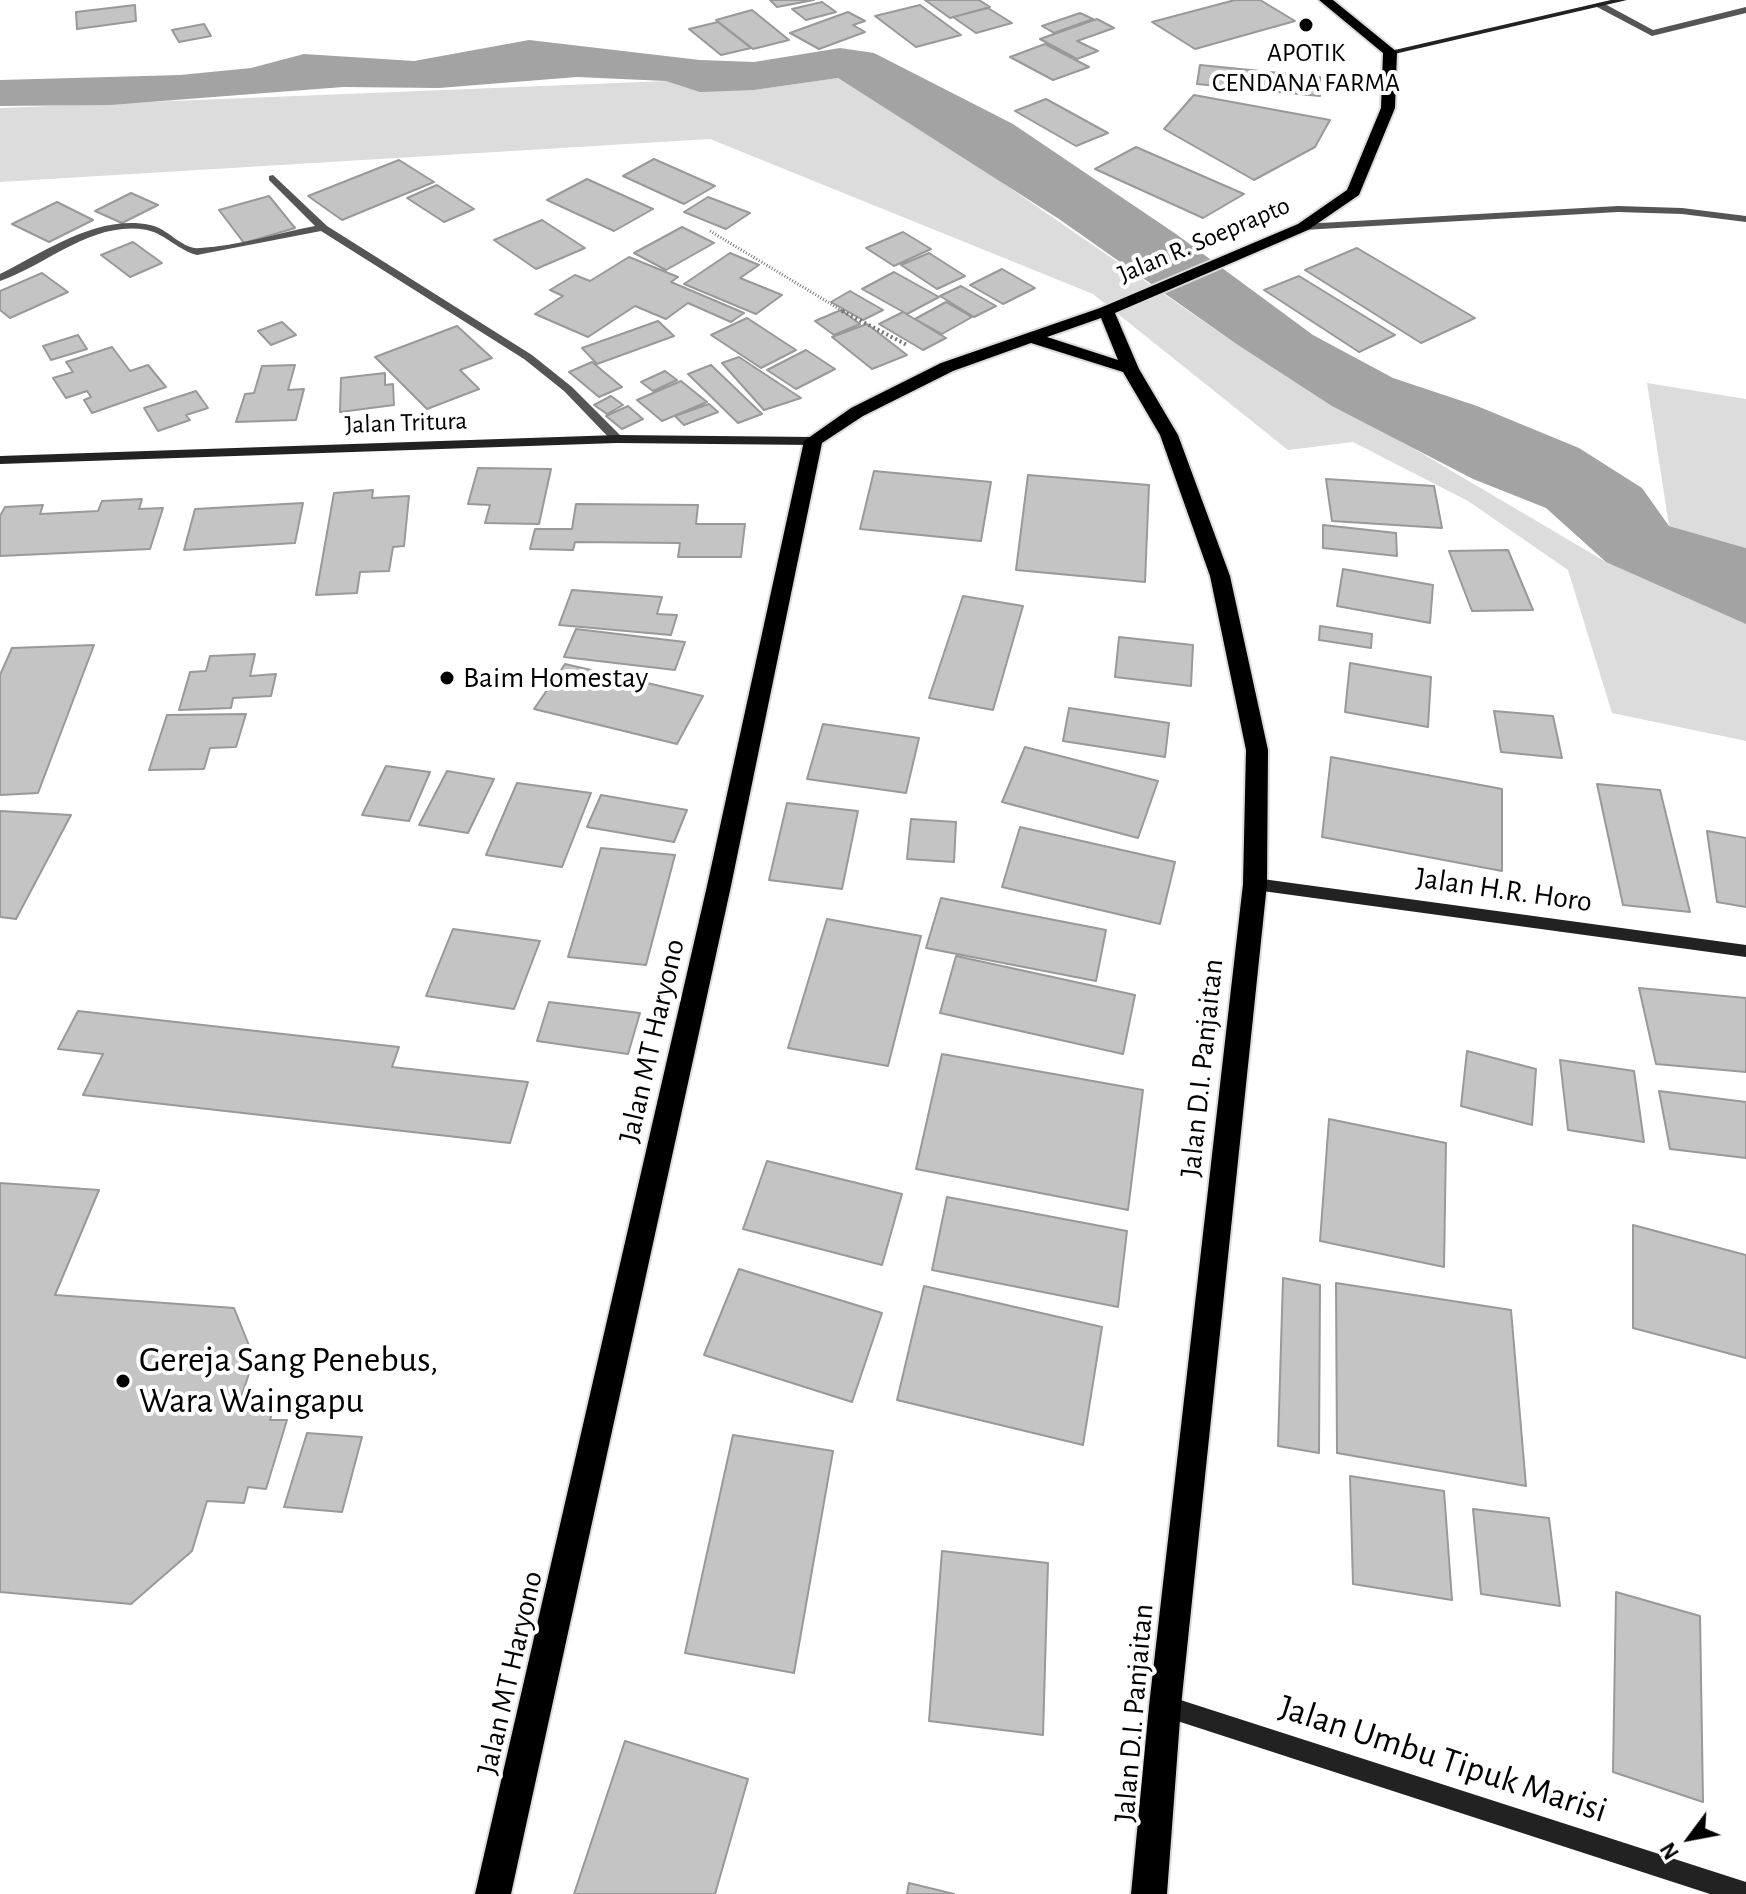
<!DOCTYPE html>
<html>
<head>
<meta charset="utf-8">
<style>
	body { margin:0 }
	#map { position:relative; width:1746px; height:1894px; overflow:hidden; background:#fff; font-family:"Alegreya Sans",sans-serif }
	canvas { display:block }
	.north { position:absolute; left:1650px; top:1798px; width:80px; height:80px; -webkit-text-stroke:6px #fff; paint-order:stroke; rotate:238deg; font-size:22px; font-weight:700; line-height:32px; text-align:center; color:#000 }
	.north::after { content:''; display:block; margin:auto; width:28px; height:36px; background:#000; clip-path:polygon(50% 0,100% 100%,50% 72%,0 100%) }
</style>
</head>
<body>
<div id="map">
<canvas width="1746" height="1894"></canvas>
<div class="north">N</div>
</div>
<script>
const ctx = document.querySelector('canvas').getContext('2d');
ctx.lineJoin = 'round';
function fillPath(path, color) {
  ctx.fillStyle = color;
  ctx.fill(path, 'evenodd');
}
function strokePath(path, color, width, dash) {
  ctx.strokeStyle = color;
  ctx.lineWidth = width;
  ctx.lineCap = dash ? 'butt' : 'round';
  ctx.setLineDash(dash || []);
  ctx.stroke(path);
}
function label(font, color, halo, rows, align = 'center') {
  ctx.font = font + ' "Alegreya Sans",sans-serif';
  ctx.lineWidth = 8;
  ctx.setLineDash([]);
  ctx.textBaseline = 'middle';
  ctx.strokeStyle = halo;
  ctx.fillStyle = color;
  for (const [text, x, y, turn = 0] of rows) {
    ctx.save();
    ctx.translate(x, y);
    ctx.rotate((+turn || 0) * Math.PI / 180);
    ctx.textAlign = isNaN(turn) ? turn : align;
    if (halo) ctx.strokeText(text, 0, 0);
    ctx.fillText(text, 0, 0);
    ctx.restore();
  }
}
fillPath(new Path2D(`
	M838 78 994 177 1235 343 1606 562 1746 609V741L1612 713 1568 570 1468 501 1353 442 1288 450 1093 294 710 139 0 182V108L666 81 754 90Z
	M1647 383 1746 399V548L1669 526Z`), '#dcdcdc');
fillPath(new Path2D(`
	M529 40 700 60 754 62 840 48 874 53 1013 124 1176 234 1313 335 1393 378 1477 406 1579 448 1642 488 1669 526 1746 548V624L1606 562 1546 508 1473 479 1332 406 1235 343 1059 219 838 78 754 90 700 92 666 81 577 77 439 88 343 87 110 105 0 106V80L180 75 251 68 304 54 414 61Z`), '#a3a3a3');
const building = new Path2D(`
	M770 0H814L777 7Z
	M925 0H979L990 7 950 18Z
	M1235 0H1260L1295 21 1195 49 1152 22Z
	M822 2 836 12 806 20 792 9Z
	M135 5 136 21 77 29 76 12Z
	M920 5 961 35 916 47 875 16Z
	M988 8 1012 23 976 33 953 17Z
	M752 10 789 40 753 49 716 20Z
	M848 12 865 21 853 25 865 32 819 49 790 33Z
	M1080 13 1093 19 1054 33 1042 26Z
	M1097 19 1114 28 1077 41 1098 51 1077 59 1040 39Z
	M718 22 751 48 721 55 689 29Z
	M204 24 211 36 179 42 172 30Z
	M1045 44 1089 67 1053 80 1010 57Z
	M1200 65 1320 77V96L1197 84Z
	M1194 95 1330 120 1315 147 1254 180 1164 129Z
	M1046 99 1108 133 1076 146 1015 111Z
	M1136 147 1244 194 1203 218 1095 169Z
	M654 159 715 186 684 204 623 176Z
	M399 160 434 182 342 220 308 196Z
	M587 179 653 209 614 231 547 200Z
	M437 185 474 209 444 222 407 198Z
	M131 193 158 205 122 223 95 211Z
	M269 196 295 228 244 243 219 210Z
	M708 197 750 213 726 229 684 212Z
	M57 202 93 220 49 242 12 224Z
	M542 220 585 248 536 269 494 240Z
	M682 227 714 243 666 270 634 253Z
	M903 232 931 249 894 266 866 248Z
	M133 242 162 263 130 277 101 255Z
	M1357 248 1475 318 1421 343 1305 270Z
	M730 253 759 265 740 278 782 295 756 314 684 284Z
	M929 253 965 276 937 289 901 265Z
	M629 257 678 277 671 282 744 313 731 322 688 303 666 319 635 306 588 337 535 314 563 296 550 290 575 275 590 281Z
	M1002 269 1035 288 1003 304 970 285Z
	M894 272 939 297 907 314 862 289Z
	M42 273 68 292 10 318 0 310V291Z
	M1299 276 1395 335 1359 352 1264 290Z
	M961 286 996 306 974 317 940 296Z
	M850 291 883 310 863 320 831 302Z
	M946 302 972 317 942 334 915 319Z
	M841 310 860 324 834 335 815 321Z
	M903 312 946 338 923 350 879 324Z
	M747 318 796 350 761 368 711 335Z
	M658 321 674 336 597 364 582 348Z
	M282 322 296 335 271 345 258 331Z
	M867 324 907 355 872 369 832 337Z
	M457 326 492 358 460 370 479 389 427 409 375 357Z
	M78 335 87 349 51 360 43 346Z
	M112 347 130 371 148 365 166 387 92 413 84 400 91 397 87 391 66 398 53 378 73 372 66 362Z
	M806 350 835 369 796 389 767 370Z
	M739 357 801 398 764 410 722 363Z
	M592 362 622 387 599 397 569 372Z
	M295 365 288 390 304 389 296 420 236 422 245 394 254 393 262 366Z
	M711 365 762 414 738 423 688 374Z
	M665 371 677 380 653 391 641 382Z
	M385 373V385L393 384 394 405 340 412 341 378Z
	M681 381 707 402 662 421 637 400Z
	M196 391 208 408 186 415 190 420 158 431 144 408Z
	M611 396 623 405 607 414 594 405Z
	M709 404 718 412 684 425 675 416Z
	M628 406 643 419 622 429 606 416Z
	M478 468 551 469 539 524 485 523 490 505 468 504Z
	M874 471 991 482 981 541 860 529Z
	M1028 475 1149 485 1145 582 1016 570Z
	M1326 479 1434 486 1442 528 1332 521Z
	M373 490 372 498 409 496 404 546 393 547 389 571 360 572 357 593 316 595 334 493Z
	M142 499 139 509 163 508 150 549 0 556V516L5 507 43 505 40 514 98 511 102 501Z
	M303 503 295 543 184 550 195 509Z
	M576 504 698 505 696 524H745L741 557H678L680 543 575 542 573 550 530 549 535 529H572Z
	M1323 525 1396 533 1397 556 1323 548Z
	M1508 550 1533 610 1472 611 1449 551Z
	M1343 569 1433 585 1430 623 1337 606Z
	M572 590 662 597 657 614 677 615 671 635 559 625Z
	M963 596 1023 606 993 710 929 698Z
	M1320 626 1372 634 1371 648 1319 640Z
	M576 629 685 642 675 670 564 657Z
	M1119 637 1193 645 1191 686 1115 677Z
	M94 645 38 793 0 795V675L12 648Z
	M255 654 250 676 276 674 271 696 233 698 231 708 179 710 190 672 206 671 210 656Z
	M1350 663 1431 677 1428 727 1345 712Z
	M565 664 703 696 677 744 534 709Z
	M1069 708 1169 723 1165 757 1063 741Z
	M1494 711 1553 716 1562 758 1501 752Z
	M246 714 236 747 210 748 204 769 149 770 167 715Z
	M823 724 919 738 906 793 807 779Z
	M1025 747 1158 781 1138 838 1002 802Z
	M1331 757 1502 789V871L1322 837Z
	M386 766 430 772 409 821 362 815Z
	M447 771 494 779 468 833 419 825Z
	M517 783 591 793 562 867 486 855Z
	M1597 784 1660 790 1690 912 1623 905Z
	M601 795 687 810 674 842 587 827Z
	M787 803 858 811 842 889 769 880Z
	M0 811 71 815 16 919 0 917Z
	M911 819 956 822 954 862 907 859Z
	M1020 827 1175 862 1160 924 1002 887Z
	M1707 831 1746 838V907L1717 902Z
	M601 848 675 855 646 965 568 957Z
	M941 898 1106 930 1096 981 926 948Z
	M827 919 921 936 888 1066 788 1048Z
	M453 929 540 941 514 1009 426 996Z
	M956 956 1135 995 1123 1054 940 1013Z
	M1639 988 1746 998V1072L1656 1064Z
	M549 1002 640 1013 628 1054 537 1041Z
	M78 1011 399 1047 392 1067 528 1082 510 1143 83 1095 103 1054 58 1049Z
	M1467 1051 1536 1069 1532 1125 1461 1106Z
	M942 1054 1143 1090 1128 1210 916 1169Z
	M1560 1060 1634 1071 1644 1142 1568 1130Z
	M1659 1091 1746 1102V1158L1670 1149Z
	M1329 1119 1446 1143 1444 1267 1320 1241Z
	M767 1161 902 1194 882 1265 743 1229Z
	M0 1183 99 1190 55 1295 234 1308 254 1358 239 1404 274 1406 270 1420H287L266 1489 248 1487 244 1503 207 1501 192 1551 131 1604 0 1592Z
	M947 1197 1127 1231 1118 1307 932 1270Z
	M1633 1225 1746 1255V1358L1633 1328Z
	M739 1269 882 1313 852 1402 704 1355Z
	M1283 1278 1320 1285 1319 1453 1278 1446Z
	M1336 1283 1511 1310 1526 1486 1337 1453Z
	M924 1286 1102 1327 1083 1445 897 1400Z
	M307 1433 362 1437 342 1512 284 1507Z
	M733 1435 833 1451 794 1673 685 1653Z
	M1350 1476 1444 1491 1452 1600 1353 1584Z
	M1473 1509 1549 1518 1560 1606 1481 1594Z
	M942 1551 1048 1563 1043 1735 929 1721Z
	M1616 1592 1700 1616 1703 1802 1613 1772Z
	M625 1741 748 1779 715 1894H574Z
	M909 1883 954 1894H907Z`);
fillPath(building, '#c4c4c4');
strokePath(building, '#999', 2);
const highway = new Path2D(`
	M1319 0H1333L1397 52 1395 108 1359 195 1308 230 1115 313 1139 369 1178 435 1230 576 1268 750 1267 884 1181 1706 1167 1894H1131L1149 1706 1243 884 1246 750 1210 576 1160 435 1123 372 1031 343 953 371 863 416 822 443 731 886 511 1894H475L707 886 804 441 851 408 941 363 1100 308 1298 224 1347 190 1381 108 1383 53ZM1101 318 1118 360 1047 337Z`);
strokePath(highway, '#dbdbdb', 4);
strokePath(new Path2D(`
	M710 231 846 313`), '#777', 3, [1, 2]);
strokePath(new Path2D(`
	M842 311 907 345`), '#777', 4, [2, 3]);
fillPath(new Path2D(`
	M1597 3H1603L1653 30 1746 7V13L1652 36 1597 7Z`), '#555');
fillPath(new Path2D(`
	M273 175 327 226 532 355 572 387 621 436V442H613L564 391 524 359 321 231 197 255C178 250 165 234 147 230 93 220 47 265 0 281V274C45 252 97 214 150 225 168 228 182 250 200 248 237 246 279 233 315 226L269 180V176Z
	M1618 206 1682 208 1746 216V222L1682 214 1618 212 1303 230 1298 227 1303 224Z`), '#555');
fillPath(new Path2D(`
	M1611 0H1627L1390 55 1386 52Z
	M617 435 813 437 819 441 813 445 617 443 0 464V456Z
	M1255 878 1746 945V957L1255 890 1247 884Z
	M1165 1695 1746 1882V1894H1710L1165 1717 1157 1714 1154 1706 1157 1698Z`), '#222');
fillPath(highway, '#000');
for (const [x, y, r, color] of [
	[1306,25,8,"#000"],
	[447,678,8,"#000"],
	[123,1381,8,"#000"]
]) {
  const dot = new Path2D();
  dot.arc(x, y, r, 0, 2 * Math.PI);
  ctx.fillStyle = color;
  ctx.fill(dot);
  strokePath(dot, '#fff', 3);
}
label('26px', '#000', '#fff', [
	["APOTIK",1306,53],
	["CENDANA FARMA",1306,83]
]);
label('26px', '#000', '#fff', [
	["Jalan R. Soeprapto",1204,240,-23],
	["Jalan Tritura",406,423,-2]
]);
label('30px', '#000', '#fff', [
	["Baim Homestay",463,678]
], 'left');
label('30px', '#000', '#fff', [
	["Jalan H.R. Horo",1504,890,8],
	["Jalan MT Haryono",652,1041,-77],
	["Jalan D.I. Panjaitan",1202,1068,-84],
	["Jalan MT Haryono",510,1673,-77],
	["Jalan D.I. Panjaitan",1134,1713,-85]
]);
label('36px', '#000', '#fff', [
	["Gereja Sang Penebus,",139,1360],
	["Wara Waingapu",139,1401]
], 'left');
label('36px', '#000', '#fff', [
	["Jalan Umbu Tipuk Marisi",1443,1759,18]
]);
</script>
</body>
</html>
